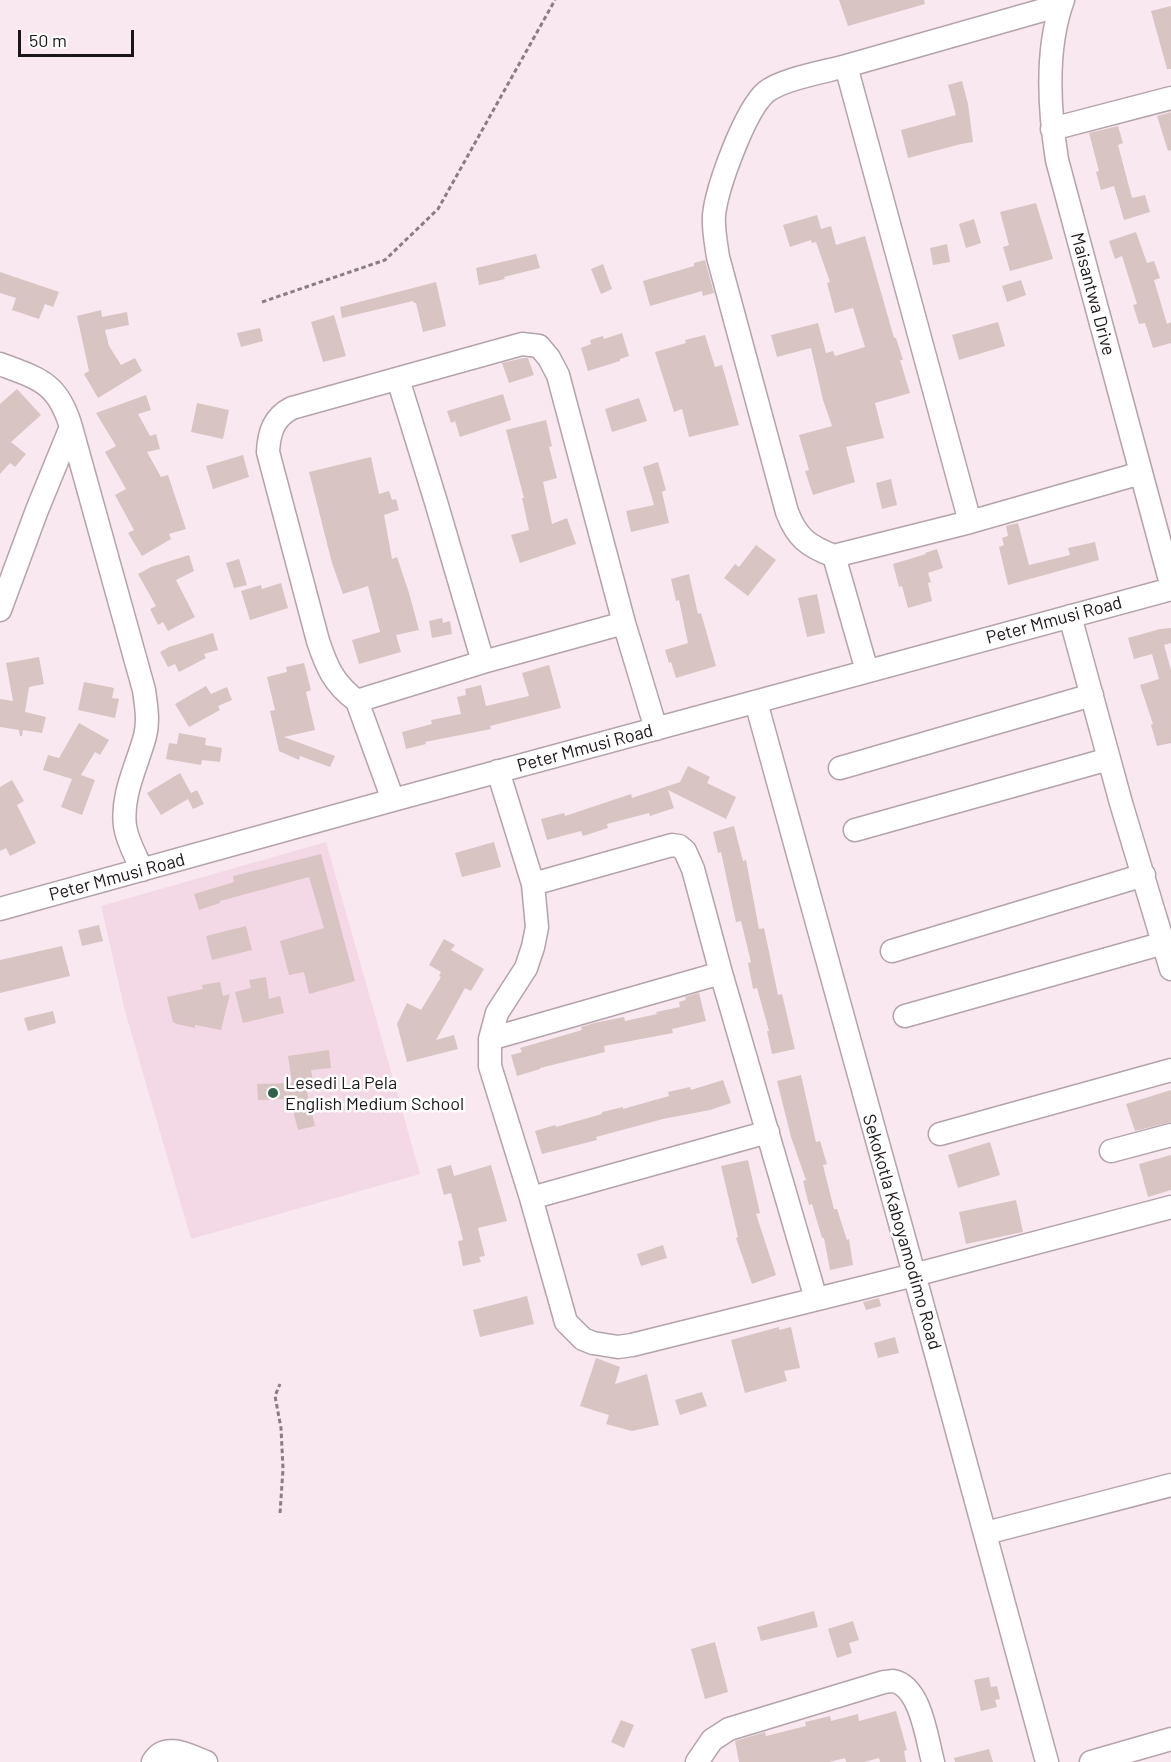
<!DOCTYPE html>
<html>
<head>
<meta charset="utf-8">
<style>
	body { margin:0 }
	#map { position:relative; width:1171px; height:1762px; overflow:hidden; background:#f9e8f0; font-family:Barlow,sans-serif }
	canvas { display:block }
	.scale { position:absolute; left:18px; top:30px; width:116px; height:27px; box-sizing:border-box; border:3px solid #1b1518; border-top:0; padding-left:8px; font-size:18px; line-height:21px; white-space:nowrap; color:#1b1518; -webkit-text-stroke:4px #fff; paint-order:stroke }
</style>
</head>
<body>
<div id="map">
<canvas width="1171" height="1762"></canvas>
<div class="scale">50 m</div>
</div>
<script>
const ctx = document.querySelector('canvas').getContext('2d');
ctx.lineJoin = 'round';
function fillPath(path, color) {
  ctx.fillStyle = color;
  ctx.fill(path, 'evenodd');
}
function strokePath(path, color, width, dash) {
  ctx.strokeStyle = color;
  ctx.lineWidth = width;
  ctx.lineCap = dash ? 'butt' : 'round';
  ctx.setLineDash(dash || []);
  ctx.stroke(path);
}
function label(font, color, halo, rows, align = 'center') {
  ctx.font = font + ' Barlow,sans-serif';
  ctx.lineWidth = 5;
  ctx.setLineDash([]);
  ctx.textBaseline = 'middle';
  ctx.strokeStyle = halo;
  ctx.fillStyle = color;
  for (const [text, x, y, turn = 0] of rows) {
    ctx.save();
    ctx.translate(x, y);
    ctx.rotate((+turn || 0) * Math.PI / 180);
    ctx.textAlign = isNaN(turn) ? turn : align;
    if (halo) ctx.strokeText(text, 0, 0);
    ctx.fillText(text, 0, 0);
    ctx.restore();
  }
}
fillPath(new Path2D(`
	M326 842 420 1174 191 1239 125 1011 101 906Z`), '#f3d9e5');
fillPath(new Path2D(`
	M839 0H924L925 4 848 26Z
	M1171 6V69H1167L1151 11Z
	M962 81 968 104 973 142 961 144 908 158 901 130 956 115 948 85Z
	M1171 112V150L1168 151 1157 116Z
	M1118 126 1123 143 1118 145 1132 198 1145 195 1150 212 1124 220 1114 186 1101 190 1096 172 1099 171 1089 133Z
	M1036 203 1053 259 1010 271 1003 247 1009 245 1000 212Z
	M817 215 821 229 831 226 836 245 865 236 894 338H896L903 360H900L910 393 875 403 884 438 846 447 855 482 813 495 805 471 809 470 799 435 832 426 823 400 811 348 777 357 771 335 818 323 826 353 833 351 835 356 865 347 853 308 835 313 827 283 830 282 816 242 812 243 811 240 790 247 783 225Z
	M974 219 981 243 966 248 959 224Z
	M1136 232 1147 263 1154 261 1160 278 1154 280 1167 324 1171 322V343L1153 348 1145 323 1139 324 1133 305 1137 304 1122 256 1115 259 1109 241Z
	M947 244 950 262 933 265 930 248Z
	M536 254 540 268 504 277 505 279 479 285 476 268Z
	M705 260 714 293 703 296 702 291 650 306 643 281 694 266V263Z
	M603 264 612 289 601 294 591 269Z
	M0 272 59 292 53 307 45 304 39 319 12 310 16 298 0 293Z
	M1021 280 1026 295 1007 302 1002 286Z
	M436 282 446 326 423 332 416 303H414L413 301 342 318 340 307Z
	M101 310 102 317 127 312 129 325 105 330 109 346 121 365 135 358 142 371 98 398 84 374 89 371 77 316Z
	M334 315 346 356 323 362 311 322Z
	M998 322 1005 346 959 360 952 335Z
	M260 328 263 341 241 347 237 333Z
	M622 333 629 356 620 359V361L588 371 581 348 591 344 590 340 603 336 604 339Z
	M705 335 715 367 722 365 739 425 689 437 682 409 674 412 655 352 686 343 685 340Z
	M523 358H528L534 375 509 383 502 363Z
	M17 389 41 415 11 442 26 454 15 467 10 463 0 474V404Z
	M503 394 511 420 460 437 455 421 451 423 447 411Z
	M146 395 151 410 138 414 150 436 156 434 160 449 147 452 161 477 168 475 186 529 169 534 171 539 142 556 128 533 134 530 115 495 126 489 105 452 116 446 96 413Z
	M639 398 647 421 612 432 605 409Z
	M197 403 229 410 223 439 191 432Z
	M546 420 552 446 549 447 557 478 543 482 552 524 567 518 576 544 520 563 511 535 529 530 522 498H524L506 430Z
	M243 455 249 477 213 489 206 466Z
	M371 457 379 494 389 491 392 500 396 499 399 510 384 515 392 559 397 557 409 593 419 630 396 635 401 652 359 664 352 640 380 632 368 586 343 594 332 563 309 472Z
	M658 462 666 490 662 492 669 523 631 532 626 511 654 505 643 467Z
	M891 479 897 505 882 509 876 483Z
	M1018 523 1029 565 1070 555 1068 548 1095 542 1099 560 1008 585 999 547 1004 545 1002 538 1008 536 1006 526Z
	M756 545 776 560 748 596 724 578 735 564 739 567Z
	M937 549 943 568 928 573 931 582 928 583 932 601 908 608 902 586 899 587 893 564 926 554 925 553Z
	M189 555 194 571 176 580 195 617 168 631 163 622 158 625 150 609 156 606 138 574 151 567Z
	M239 559 247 585 234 588 226 563Z
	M689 574 698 614 701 613 716 666 676 678 671 662 669 663 665 650 688 643 679 600 676 601 671 579Z
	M281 583 288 608 250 620 241 591 261 585 262 589Z
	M817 594 825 633 807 637 798 598Z
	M442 618 443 623 450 621 452 634 432 638 429 621Z
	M1171 628V643L1164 645 1171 670V743L1157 746 1151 725 1153 724 1140 685 1159 679 1152 654 1134 659 1128 638 1160 629Z
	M213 633 218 650 204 654 206 658 179 672 175 664 168 667 160 652 169 647Z
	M39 657 44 684 29 687 25 712 46 717 42 733 23 730 22 736H20L19 730 0 727V699L13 701 6 663Z
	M304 663 311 690 306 692 315 730 284 737 335 756 330 767 300 756 299 760 279 751 270 711 275 710 267 677 287 672 286 667Z
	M549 665 561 708 490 726 491 729 425 742 426 744 406 749 402 732 432 724 431 720 461 714 457 697 466 695 465 689 481 685 486 706 529 696 522 673Z
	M84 682 114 688 112 698 119 699 115 718 78 710Z
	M206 686 211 694 227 687 232 700 218 706 220 710 189 727 175 704Z
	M79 723 109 740 100 755 95 752 81 775 95 780 82 815 61 807 72 779 43 770 48 755 59 758Z
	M179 733 206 738 205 745 222 748 220 762 202 760 201 765 166 759 169 743 177 744Z
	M688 766 710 777 707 783 736 797 726 819 668 790 674 808 650 816 649 813 607 824 608 828 583 836 581 831 547 840 541 819 564 813 565 816 631 794 632 798 680 782Z
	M180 773 191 793 197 790 204 804 193 809 188 799 161 815 147 793Z
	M12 780 24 801 17 805 36 843 10 856 6 848 0 851V787Z
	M734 826 743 861 746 860 759 929 764 928 778 995 782 994 795 1049 772 1054 767 1031H769L757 988 753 989 748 963 751 962 741 921 736 922 721 852 718 853 713 832Z
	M494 842 501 867 462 877 455 853Z
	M321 854 355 981 309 994 304 972 289 975 280 941 324 928 309 877 220 901V903L199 910 194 894 234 882 233 876Z
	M99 925 103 941 82 946 78 930Z
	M246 926 252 950 212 960 206 936Z
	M444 939 455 945 451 950 484 969 471 991 465 988 436 1040 454 1035 458 1049 407 1062 397 1024 407 1003 421 1010 441 977 439 976 441 972 429 965Z
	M62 946 70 976 0 993V960Z
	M266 977 269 999 280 996 284 1013 243 1023 235 992 251 988 249 980Z
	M220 982 223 996 230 994 221 1030 195 1025V1028L177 1024 173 1022 167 997 203 989 202 985Z
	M699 993 706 1021 672 1029 673 1033 604 1046 605 1052 540 1068V1069L517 1076 511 1055 522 1052 520 1048 582 1030 581 1027 594 1023 624 1017 625 1021 657 1014 656 1012 680 1007 679 1002 686 1000 685 997Z
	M53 1011 56 1023 28 1031 24 1018Z
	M329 1050 331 1068 311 1070 314 1087 306 1088 315 1126 298 1130 290 1099 258 1100 257 1084 292 1083 288 1056Z
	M801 1075 816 1142 820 1141 827 1164 823 1165 834 1209H837L847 1240 849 1239 853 1265 830 1270 824 1238H822L812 1204 809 1205 803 1181 806 1180 791 1137 777 1081Z
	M723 1080 731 1103 710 1110 663 1119 596 1137 597 1140 542 1154 535 1131 555 1125 556 1127 602 1114V1112L623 1107V1109L669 1096 668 1092 690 1087 691 1090Z
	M1171 1090V1122L1135 1131 1126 1104Z
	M990 1142 1000 1175 958 1188 948 1155Z
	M1171 1155V1190L1148 1197 1139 1164Z
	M748 1160 760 1213 756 1214 776 1275 752 1284 736 1238 738 1237 721 1166Z
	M451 1165 454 1176 491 1165 507 1221 478 1228 485 1256 479 1257 481 1262 463 1266 458 1241 463 1240 451 1193 444 1195 437 1169Z
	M1016 1200 1023 1232 966 1244 959 1212Z
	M663 1245 667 1258 641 1266 637 1254Z
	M527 1296 534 1324 480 1337 473 1310Z
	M879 1298 881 1306 866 1310 863 1302Z
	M779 1327V1330L791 1327 800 1368 784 1371 787 1381 745 1393 731 1340Z
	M895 1337 899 1353 878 1358 874 1343Z
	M596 1358 620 1367 615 1384 647 1374 659 1425 632 1431 606 1424 609 1415 580 1406Z
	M702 1392 707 1406 680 1415 675 1400Z
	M814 1611 818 1627 761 1641 757 1627Z
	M853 1621 859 1640 849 1643 852 1653 837 1658 828 1629Z
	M715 1642 728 1692 705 1699 691 1649Z
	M989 1677 991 1687 997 1686 1000 1699 995 1700 997 1707 981 1711 974 1680Z
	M896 1711 907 1750 904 1751 906 1762H880L879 1758 864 1762H846L845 1758 829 1762H739L735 1741 765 1732 766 1736 806 1726 805 1722 830 1716 831 1721 858 1714 859 1721Z
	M621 1720 634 1725 624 1748 611 1742Z
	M989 1749 993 1762H955L954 1758Z`), '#d8c4c3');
const minor = new Path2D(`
	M1063 0C1045 49 1049 109 1057 160L1171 584
	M1052 129 1171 98
	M522 344 539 346 549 358 558 375 624 623 483 662 357 701C334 684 327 668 318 641L268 452C269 432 274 417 292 408Z
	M0 364C40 379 58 383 71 427L144 690C146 705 149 721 145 736 137 766 121 795 125 826 127 841 136 856 142 870
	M398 379 436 502 483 662
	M970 522 846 66 1061 5
	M834 556C808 546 797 538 787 512L718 257C716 243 713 229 714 215 717 187 745 110 766 92 782 79 824 72 846 66
	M0 610 37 510 71 427
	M1070 616 1121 803 1171 969
	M624 623 656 729
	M867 671 834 556 970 522 1141 473
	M357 701 393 800
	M756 702C852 1055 953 1408 1047 1762
	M840 768 1092 695
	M498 771 533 884 537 927 533 947 526 968 497 1013 490 1039V1066L531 1198 566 1322 583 1339 593 1343 618 1347 632 1345 914 1275 1171 1207
	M855 830 1109 759
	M533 884 672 845 679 846 685 851 693 869 721 973 816 1299
	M0 909 393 800 1171 589
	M892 951 1144 875
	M905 1016 1164 943
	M490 1039 721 973
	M940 1134 1171 1070
	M1111 1151 1171 1135
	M531 1198 768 1132
	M986 1533 1171 1485
	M153 1762C165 1741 190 1756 206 1762
	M697 1762 712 1740 729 1729 884 1682C887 1682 890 1681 893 1681 921 1686 927 1740 933 1762
	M1091 1762 1171 1739`);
strokePath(minor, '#b3a3ab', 25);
strokePath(new Path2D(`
	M262 302 385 260 438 209 555 0
	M280 1513 283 1469 281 1428 275 1396 280 1384`), '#897d83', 3, [4.5, 3]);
strokePath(minor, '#fff', 22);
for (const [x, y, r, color] of [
	[273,1093,6,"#2e6349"]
]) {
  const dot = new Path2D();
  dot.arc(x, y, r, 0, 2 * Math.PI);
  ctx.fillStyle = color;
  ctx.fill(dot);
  strokePath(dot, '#fff', 2);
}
label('18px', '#1b1518', '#fff', [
	["Maisantwa Drive",1093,294,75],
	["Peter Mmusi Road",1054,620,-15],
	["Peter Mmusi Road",585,748,-15],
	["Peter Mmusi Road",117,877,-15],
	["Sekokotla Kaboyamodimo Road",902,1232,74]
]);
label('18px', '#1b1518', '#fff', [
	["Lesedi La Pela",285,1083],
	["English Medium School",285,1104]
], 'left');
</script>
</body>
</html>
